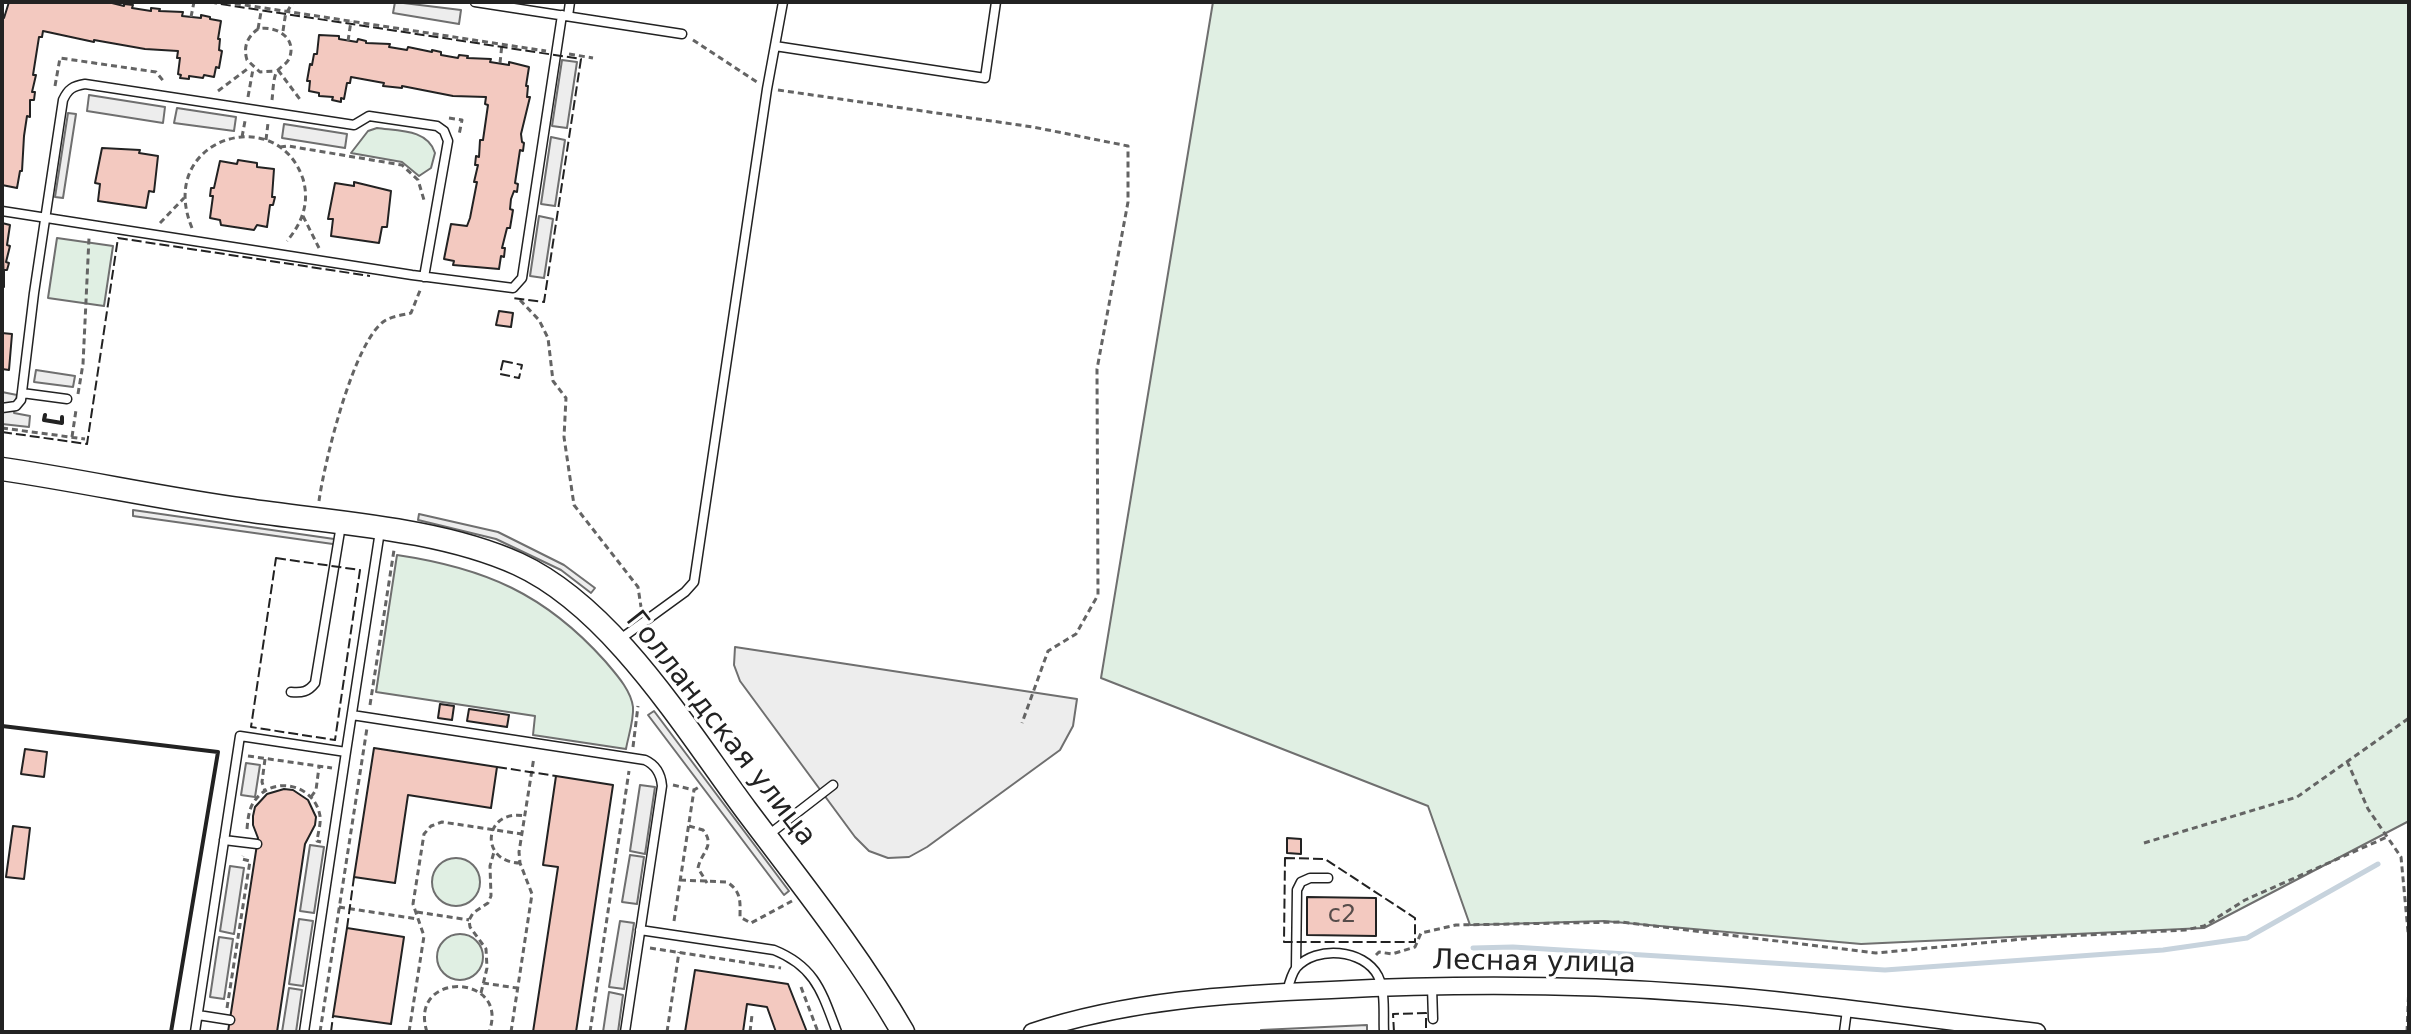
<!DOCTYPE html>
<html>
<head>
<meta charset="utf-8">
<style>
	body { margin:0 }
	#map { position:relative; width:2411px; height:1034px; overflow:hidden; background:#fff; font-family:"DejaVu Sans",sans-serif }
	canvas { display:block }
	.frame { position:absolute; inset:0; border:4px solid #222; pointer-events:none }
</style>
</head>
<body>
<div id="map">
<canvas width="2411" height="1034"></canvas>
<div class="frame"></div>
</div>
<script>
const ctx = document.querySelector('canvas').getContext('2d');
ctx.lineJoin = 'round';
function fillPath(path, color) {
  ctx.fillStyle = color;
  ctx.fill(path, 'evenodd');
}
function strokePath(path, color, width, dash) {
  ctx.strokeStyle = color;
  ctx.lineWidth = width;
  ctx.lineCap = dash ? 'butt' : 'round';
  ctx.setLineDash(dash || []);
  ctx.stroke(path);
}
function label(font, color, halo, rows, align = 'center') {
  ctx.font = font + ' "DejaVu Sans",sans-serif';
  ctx.lineWidth = 6;
  ctx.setLineDash([]);
  ctx.textBaseline = 'middle';
  ctx.strokeStyle = halo;
  ctx.fillStyle = color;
  for (const [text, x, y, turn = 0] of rows) {
    ctx.save();
    ctx.translate(x, y);
    ctx.rotate((+turn || 0) * Math.PI / 180);
    ctx.textAlign = isNaN(turn) ? turn : align;
    if (halo) ctx.strokeText(text, 0, 0);
    ctx.fillText(text, 0, 0);
    ctx.restore();
  }
}
const green = new Path2D(`
	M1213 2H2409V821L2204 928 1861 944 1604 921 1470 925 1428 806 1101 678Z
	M377 128C398 131 428 129 435 153L431 168 419 176 402 162 351 153 368 131Z
	M57 238 113 246 104 306 48 298Z
	M397 555C485 568 545 594 605 661 616 674 631 690 633 707 634 720 628 737 626 749L533 735 535 716 376 692Z
	M432 882a24 24 0 1 1 48 0a24 24 0 1 1-48 0Z
	M437 957a23 23 0 1 1 46 0a23 23 0 1 1-46 0Z`);
fillPath(green, '#e0efe3');
strokePath(green, '#6f6f6f', 2);
const parking = new Path2D(`
	M395 2 461 10 459 24 393 13Z
	M562 60 577 62 567 128 552 126Z
	M89 95 165 107 163 123 87 111Z
	M177 108 236 117 234 131 174 123Z
	M68 113 76 114 63 198 55 197Z
	M284 124 347 134 345 148 282 138Z
	M551 137 565 140 555 206 541 204Z
	M539 216 553 219 544 278 530 276Z
	M36 370 75 376 73 387 34 382Z
	M2 392 17 395 14 413 30 416 29 427 2 424Z
	M133 510 341 540 340 545 133 516Z
	M419 514 498 532 564 565 595 588 591 593 561 570 496 539 418 520Z
	M735 647 1077 699 1073 726 1060 750 927 847 909 857 888 858 869 851 855 837 740 681 734 665Z
	M654 711 789 891 784 895 648 715Z
	M246 763 260 765 255 797 241 795Z
	M640 785 655 787 645 854 630 851Z
	M310 845 324 847 314 913 300 911Z
	M630 855 644 857 637 904 622 902Z
	M230 866 244 868 234 934 220 931Z
	M299 919 313 921 303 986 289 984Z
	M620 921 634 923 624 989 609 987Z
	M219 937 233 939 224 999 210 997Z
	M289 988 302 990 296 1032H282Z
	M609 992 623 995 618 1032H603Z
	M1367 1025V1032H1262L1261 1030Z`);
fillPath(parking, '#ededed');
strokePath(parking, '#6f6f6f', 2);
strokePath(new Path2D(`
	M1473 948 1513 947 1885 970 2163 950 2247 938 2378 864`), '#c7d3dd', 5);
const building = new Path2D(`
	M9 2H108L124 6V4L133 5 132 8 151 11V8L160 9 159 11 183 12 182 16 201 18V15L210 17V19L221 21 218 39H220L219 50 222 51 219 68 216 67 214 77 204 75 203 78 189 76V79L180 78 181 75 178 74 180 58H177L178 51 145 49 94 40V42L43 31 42 37H39L33 75H36L32 92H35L34 100H30V117L27 116 24 136 22 171H20L17 188 2 185V18H4Z
	M319 35 339 36V39L357 42 358 39 366 41V43L390 44 389 47 407 50 408 47 432 52V50L441 52V55L458 58 459 55 468 56 467 58 491 59 490 62 509 65V62L529 67 526 86H528L527 97H530L521 134 522 142 524 143 523 151 520 150 515 183 518 184 517 192 514 191 511 199 510 209 513 210 510 228H507L502 248H505L504 257 501 256 499 269 453 265 454 261 444 259 451 224 467 226 470 218 477 182H474L478 165H475L476 156 479 157 480 140H483L488 105 485 104 486 97 453 96 402 86V88L383 86 384 83 351 77 350 83H347L344 99 341 98V102L332 100 333 97 319 96V93L309 91 310 81H307L310 64 312 65 314 54H317Z
	M102 148 140 150 139 153 158 156 154 192 149 191 146 208 98 201 100 184 95 183Z
	M238 160 257 163V167L274 169 272 197H275L273 205H270L267 227 257 225 254 230 221 225 220 220 210 218 213 196H210L211 188H214L220 161 237 164Z
	M354 182 391 191 387 227H382L379 243 331 236 333 219H328L335 183 354 186Z
	M2 223 10 225 7 245 10 246 6 262 9 263 7 270H4V287Z
	M499 311 513 313 511 327 496 325Z
	M2 333 12 334 9 370 2 369Z
	M440 704 454 706 452 720 438 718Z
	M469 709 509 715 507 727 467 721Z
	M374 748 497 767 491 808 408 795 395 883 354 877Z
	M25 749 47 752 44 777 21 774Z
	M556 776 613 785 576 1032H533L558 867 543 865Z
	M284 789 293 790 308 800 316 817 315 825 305 844 277 1032H228L258 838 253 825V816L255 807 267 794Z
	M13 826 30 828 24 879 6 877Z
	M1287 838 1301 839V854L1287 853Z
	M1307 897 1376 898V936L1307 935Z
	M347 928 404 937 391 1024 333 1016Z
	M695 970 788 984 807 1032H776L767 1007 747 1004 743 1032H685Z`);
fillPath(building, '#f3c9c0');
strokePath(building, '#222', 2);
const lane = new Path2D(`
	M475 2 682 34
	M568 16 570 2
	M775 46 985 78 996 2
	M2 211 412 275 513 288 522 278 562 15
	M22 393 67 399
	M2 408 16 406 21 400 34 293 63 100C68 89 73 86 85 84L354 125 369 116 437 126 444 131 448 141 424 277
	M619 640 685 592 694 582 767 89 783 2
	M291 692C302 693 308 692 315 683L341 525
	M352 715 645 760C656 765 661 774 662 786L625 1032
	M346 752 380 531
	M767 836 833 785
	M224 840 257 844
	M640 930 774 950C816 967 822 993 837 1032
	M1296 968 1297 890 1301 882 1310 878H1328
	M1432 987 1433 1019
	M1287 992C1289 984 1291 975 1296 968 1316 945 1364 949 1378 976 1386 993 1383 1014 1384 1032
	M198 1015 230 1020
	M195 1032 240 736 346 752 304 1032
	M1844 1032 1847 1010`);
const street = new Path2D(`
	M1032 1032C1129 1000 1230 994 1331 990 1452 984 1573 984 1694 993 1809 1001 1923 1019 2037 1032`);
const secondary = new Path2D(`
	M2 469C84 481 164 499 246 510 333 523 439 528 518 564 612 607 685 728 746 810 800 882 858 954 903 1032`);
strokePath(lane, '#222', 11);
strokePath(street, '#222', 19);
strokePath(secondary, '#222', 25);
strokePath(new Path2D(`
	M225 2 546 51
	M287 12 293 2
	M191 17 194 2
	M258 29 261 12
	M283 31 286 11
	M693 40 757 82
	M348 41 351 21
	M569 54 593 58
	M500 63 502 44
	M278 70 302 102
	M55 86 60 58 156 72 165 83
	M778 90 1033 127 1128 146V202L1097 369 1098 595 1076 634 1048 651 1022 723
	M218 91 250 67
	M248 97 253 69
	M272 100C273 92 273 81 276 73 278 68 286 65 289 59 298 38 276 25 258 29 247 37 243 47 247 60L260 72 276 71
	M449 118 462 120 459 135
	M242 137 245 121
	M266 140 268 123
	M280 147 288 146 402 165 418 180 424 200
	M303 216 319 248
	M160 223 184 198
	M192 228C155 139 277 101 303 179 310 203 302 223 287 241
	M520 300 539 320 548 338 553 381 566 398 564 437 574 505 638 587 641 607
	M78 394 83 364 89 238
	M2 428 85 439
	M72 437 76 410
	M319 501C324 464 354 338 386 320 393 316 403 315 411 313L421 288
	M370 705 394 550
	M633 747 638 706
	M248 756 332 768
	M265 759 262 782 265 791
	M2347 761 2368 809 2401 857 2409 942
	M673 785 694 790 699 787
	M311 797 316 790 319 767
	M689 826 703 830C716 846 701 852 698 868L707 883
	M247 829C248 818 249 807 256 799 275 775 315 785 320 816 321 824 318 833 317 841L321 842
	M2144 843 2297 797 2409 718
	M520 863C478 862 484 808 525 816
	M680 880 727 882C742 892 740 902 740 917L751 923 792 901
	M339 907 418 919
	M417 912 469 920
	M674 921 694 790
	M650 948 781 968
	M1376 955 1379 952 1392 954 1415 947 1421 933 1456 925 1621 922 1876 953 2044 937 2185 930 2204 926 2245 900 2387 837
	M483 983 517 988
	M801 987 818 1032
	M481 993 487 968 486 949 470 927 469 920 473 913 488 903 491 896 490 866 494 852
	M227 1008 250 861 242 859 243 856
	M320 1032 367 728
	M409 1032 424 936 413 904 424 834 431 826 442 822 522 834
	M427 1032C407 970 511 973 489 1032
	M511 1032 532 894 520 863 519 852 534 757
	M590 1032 629 771
	M667 1032 679 952
	M750 1032 752 1015
	M2407 1032 2409 984`), '#646464', 3, [6, 4]);
strokePath(lane, '#fff', 8);
strokePath(street, '#fff', 16);
strokePath(secondary, '#fff', 22);
strokePath(new Path2D(`
	M207 2 581 59 544 302 512 298
	M503 361 522 365 519 378 500 374Z
	M2 432 87 444 118 238 370 276
	M276 558 360 570 335 740 251 727Z
	M497 767 556 776
	M1285 858 1325 859 1415 918V942H1284Z
	M347 928 354 877
	M331 1032 333 1016
	M1394 1032 1393 1014 1426 1013V1032`), '#222', 2, [10, 4]);
strokePath(new Path2D(`
	M45 415 44 420 62 423V417
	M2 726 218 752 171 1032`), '#222', 4);
label('24px', '#564c4a', null, [
	["с2",1342,916]
]);
label('28px', '#222', '#fff', [
	["Голландская улица",720,729,52],
	["Лесная улица",1534,963,1]
]);
</script>
</body>
</html>
